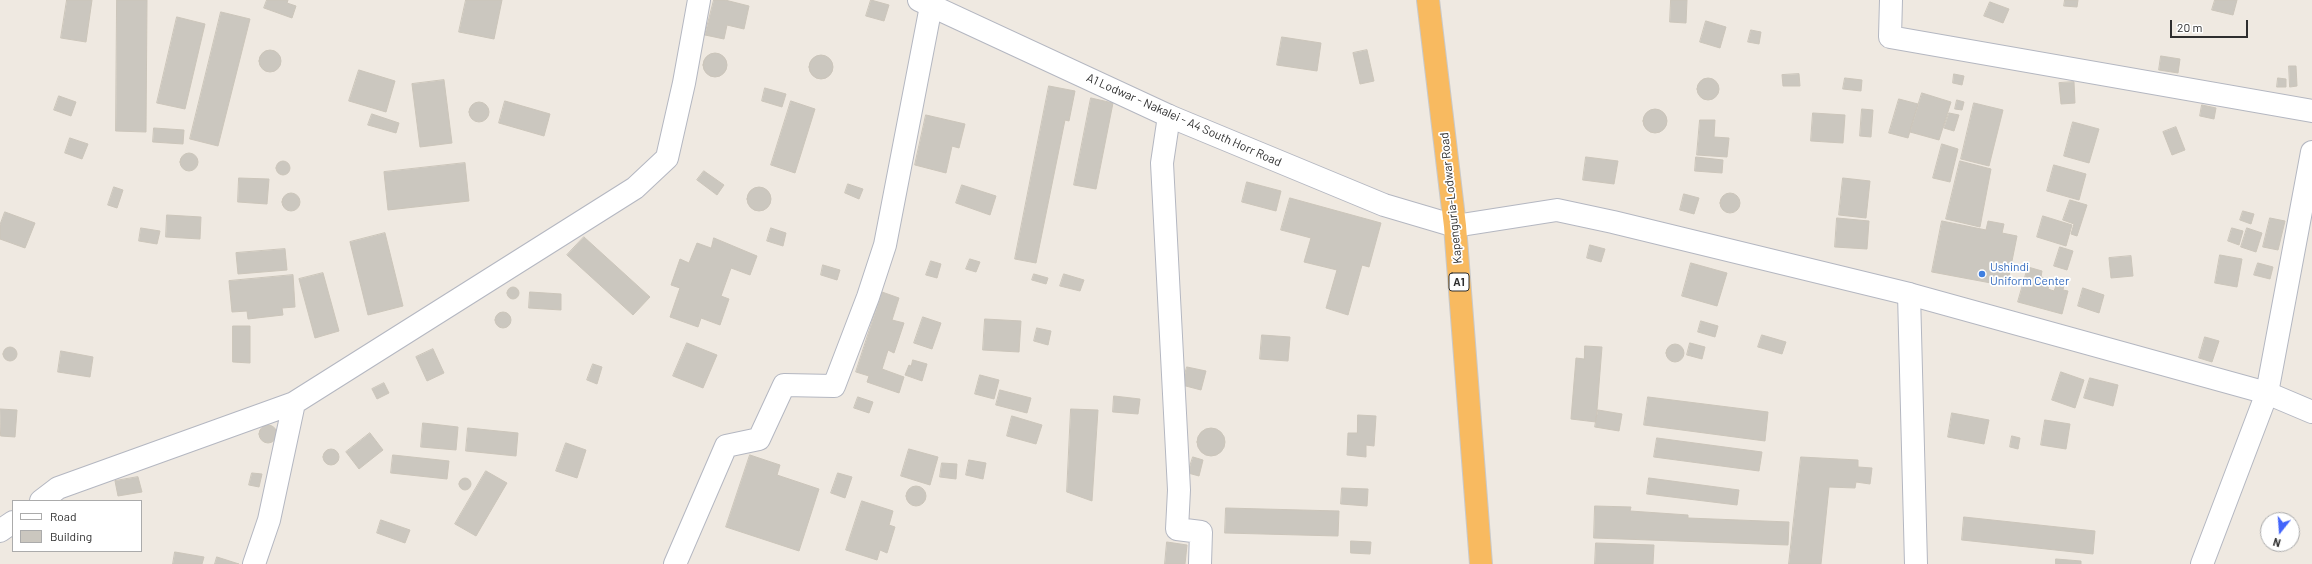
<!DOCTYPE html>
<html>
<head>
<meta charset="utf-8">
<style>
	body { margin:0 }
	#map { position:relative; width:2312px; height:564px; overflow:hidden; background:#efe9e1; font-family:Barlow,sans-serif }
	canvas { display:block }
	.legend { position:absolute; left:12px; top:500px; width:130px; height:52px; box-sizing:border-box; background:#fff; border:1px solid #ababab; margin:0; padding:5px 7px; list-style:none; font-size:12px; color:#2e2e2e }
	.legend li { display:flex; align-items:center; gap:8px; height:20px }
	.legend b { width:20px; border:1px solid #ababab }
	.north { position:absolute; left:2260px; top:512px; width:40px; height:40px; box-sizing:border-box; background:#fff; border:1px solid #ababab; border-radius:50%; rotate:197deg; font-size:11px; font-weight:700; line-height:16px; text-align:center; color:#2e2e2e }
	.north::after { content:''; display:block; margin:auto; width:14px; height:18px; background:#4264fb; clip-path:polygon(50% 0,100% 100%,50% 72%,0 100%) }
	.scale { position:absolute; left:2170px; top:20px; width:78px; height:18px; box-sizing:border-box; border:2px solid #2e2e2e; border-top:0; padding-left:5px; font-size:12px; line-height:14px; white-space:nowrap; color:#2e2e2e; -webkit-text-stroke:3px #fff; paint-order:stroke }
</style>
</head>
<body>
<div id="map">
<canvas width="2312" height="564"></canvas>
<ul class="legend">
<li><b style="height:5px;background:#fff"></b>Road</li>
<li><b style="height:11px;background:#cbc7bf"></b>Building</li>
</ul>
<div class="north">N</div>
<div class="scale">20 m</div>
</div>
<script>
const ctx = document.querySelector('canvas').getContext('2d');
ctx.lineJoin = 'round';
function fillPath(path, color) {
  ctx.fillStyle = color;
  ctx.fill(path, 'evenodd');
}
function strokePath(path, color, width, dash) {
  ctx.strokeStyle = color;
  ctx.lineWidth = width;
  ctx.lineCap = dash ? 'butt' : 'round';
  ctx.setLineDash(dash || []);
  ctx.stroke(path);
}
function label(font, color, halo, rows, align = 'center') {
  ctx.font = font + ' Barlow,sans-serif';
  ctx.lineWidth = 3.5;
  ctx.setLineDash([]);
  ctx.textBaseline = 'middle';
  ctx.strokeStyle = halo;
  ctx.fillStyle = color;
  for (const [text, x, y, turn = 0] of rows) {
    ctx.save();
    ctx.translate(x, y);
    ctx.rotate((+turn || 0) * Math.PI / 180);
    ctx.textAlign = isNaN(turn) ? turn : align;
    if (halo) ctx.strokeText(text, 0, 0);
    ctx.fillText(text, 0, 0);
    ctx.restore();
  }
}
const building = new Path2D(`
	M67 0H92L86 42 61 38Z
	M117 0H147L146 132 116 131Z
	M267 0H288L287 3 296 6 292 18 264 8Z
	M466 0H502L494 39 459 32Z
	M714 0H725L749 6 744 29 727 25 724 39 705 35Z
	M871 0 889 5 884 21 866 16Z
	M1671 0H1687L1686 23 1670 22Z
	M2065 0H2078L2077 7 2064 6Z
	M2215 0H2237L2233 15 2212 10Z
	M1990 2 2009 9 2003 23 1984 16Z
	M221 12 250 19 218 146 190 139Z
	M177 17 205 24 185 109 157 103Z
	M1706 21 1726 27 1720 48 1700 42Z
	M1751 30 1761 32 1759 44 1748 42Z
	M1282 37 1321 43 1317 71 1277 65Z
	M1367 50 1374 81 1360 84 1353 53Z
	M259 61a11 11 0 1 1 22 0a11 11 0 1 1-22 0Z
	M703 65a12 12 0 1 1 24 0a12 12 0 1 1-24 0Z
	M809 67a12 12 0 1 1 24 0a12 12 0 1 1-24 0Z
	M2161 56 2180 59 2178 73 2159 70Z
	M2289 66H2296L2297 86 2290 87Z
	M359 70 395 81 386 112 349 101Z
	M1799 74 1800 86H1783L1782 75Z
	M1954 74 1964 76 1962 85 1953 83Z
	M1697 89a11 11 0 1 1 22 0a11 11 0 1 1-22 0Z
	M1845 78 1862 80 1861 91 1843 89Z
	M2278 78 2286 79V87H2277Z
	M444 80 452 143 420 147 412 84Z
	M2074 82 2075 103 2061 104 2059 83Z
	M1049 86 1075 91 1069 121 1065 120 1036 263 1015 259Z
	M765 88 786 94 782 107 762 101Z
	M1922 93 1951 102 1939 140 1910 132Z
	M59 96 76 102 71 116 54 110Z
	M1091 98 1113 103 1096 189 1074 185Z
	M1899 99 1918 104 1908 138 1889 133Z
	M1957 100 1964 102 1962 110 1955 109Z
	M505 101 550 114 544 136 499 123Z
	M791 101 815 109 795 173 771 165Z
	M469 112a10 10 0 1 1 20 0a10 10 0 1 1-20 0Z
	M1974 103 2003 110 1989 166 1961 159Z
	M2202 105 2216 108 2214 119 2200 116Z
	M1643 121a12 12 0 1 1 24 0a12 12 0 1 1-24 0Z
	M1862 109 1873 110 1871 137 1860 136Z
	M1813 113 1845 115 1843 143 1811 141Z
	M1949 113 1959 115 1954 131 1944 128Z
	M372 114 399 123 396 133 368 125Z
	M926 115 965 124 959 148 952 146 946 173 915 165Z
	M1700 120H1715L1714 137 1729 138 1727 157 1697 155Z
	M2073 122 2099 129 2089 163 2064 156Z
	M2176 127 2185 150 2172 155 2163 132Z
	M154 128 184 130 183 144 153 142Z
	M70 138 88 144 82 159 65 153Z
	M1942 144 1958 149 1950 182 1933 178Z
	M180 162a9 9 0 1 1 18 0a9 9 0 1 1-18 0Z
	M1586 157 1618 161 1614 184 1583 180Z
	M1696 157 1723 160 1722 173 1695 171Z
	M1960 161 1991 169 1980 227 1946 219Z
	M276 168a7 7 0 1 1 14 0a7 7 0 1 1-14 0Z
	M465 163 469 201 388 210 384 172Z
	M2054 165 2086 174 2079 200 2047 191Z
	M704 171 724 185 717 195 697 180Z
	M239 178 269 179 267 204 238 202Z
	M1843 178 1870 181 1866 218 1839 215Z
	M1247 182 1281 191 1276 211 1242 202Z
	M848 184 863 189 859 199 845 193Z
	M962 185 996 196 990 215 956 203Z
	M114 187 123 190 117 208 108 205Z
	M747 199a12 12 0 1 1 24 0a12 12 0 1 1-24 0Z
	M1720 203a10 10 0 1 1 20 0a10 10 0 1 1-20 0Z
	M282 202a9 9 0 1 1 18 0a9 9 0 1 1-18 0Z
	M1684 194 1699 198 1694 214 1680 210Z
	M1290 198 1381 223 1369 267 1362 265 1348 315 1326 308 1337 270 1304 262 1311 238 1281 230Z
	M2070 200 2087 205 2077 236 2071 234 2074 224 2063 220Z
	M2243 211 2254 214 2251 224 2240 220Z
	M5 212 35 223 25 248 0 239V225Z
	M167 215 201 217 200 239 166 237Z
	M2043 216 2072 225 2066 246 2037 237Z
	M1837 218 1869 221 1867 249 1835 247Z
	M2270 218 2285 221 2278 250 2263 247Z
	M1942 221 1986 230 1988 221 2004 224 2002 233 2017 236 2007 286 1932 272Z
	M141 228 160 231 157 244 139 241Z
	M771 228 786 233 783 246 767 241Z
	M2232 228 2243 231 2239 245 2228 241Z
	M2247 228 2262 233 2256 252 2241 247Z
	M385 233 403 306 368 315 350 242Z
	M584 237 650 297 633 315 567 255Z
	M714 238 757 256 750 275 731 268 721 296 729 299 720 325 701 318 698 327 670 317 680 288 671 285 680 259 689 263 697 243 711 248Z
	M1590 245 1605 249 1601 262 1587 258Z
	M2060 247 2073 251 2067 270 2054 266Z
	M285 249 287 270 238 274 236 253Z
	M2220 255 2242 259 2237 287 2215 283Z
	M2131 256 2133 276 2111 278 2109 258Z
	M970 259 980 262 976 272 966 269Z
	M931 261 941 264 937 278 926 275Z
	M1691 263 1727 273 1717 306 1682 296Z
	M2258 263 2273 267 2270 279 2254 275Z
	M823 265 840 270 837 280 821 275Z
	M2028 267 2042 271 2041 277 2051 279 2048 289 2054 291 2057 283 2064 285 2063 290 2068 291 2062 314 2018 302Z
	M323 273 339 331 315 338 299 279Z
	M1034 274 1048 278 1046 284 1032 280Z
	M1064 274 1084 280 1080 291 1060 286Z
	M293 275 295 307 282 308 283 315 248 319 247 311 232 312 229 281Z
	M507 293a6 6 0 1 1 12 0a6 6 0 1 1-12 0Z
	M2083 288 2104 295 2099 313 2078 306Z
	M530 292 561 294V310L529 308Z
	M882 292 899 298 892 320 904 323 894 353 888 350 882 369 904 377 899 393 867 382 869 376 856 372Z
	M495 320a8 8 0 1 1 16 0a8 8 0 1 1-16 0Z
	M923 317 941 323 932 349 914 343Z
	M985 319 1021 321 1019 352 983 350Z
	M1701 321 1718 326 1715 337 1698 332Z
	M233 326H250V363L233 362Z
	M1037 328 1051 331 1048 345 1034 341Z
	M1262 335 1290 337 1288 361 1260 359Z
	M1762 335 1786 342 1782 354 1758 347Z
	M2205 337 2219 341 2212 362 2199 358Z
	M687 343 717 355 703 388 673 376Z
	M1690 343 1705 347 1702 359 1687 355Z
	M1666 353a9 9 0 1 1 18 0a9 9 0 1 1-18 0Z
	M1585 346 1602 347 1596 422 1571 419 1576 358 1584 359Z
	M3 354a7 7 0 1 1 14 0a7 7 0 1 1-14 0Z
	M433 349 444 373 427 381 416 357Z
	M61 351 93 357 90 377 58 372Z
	M913 360 927 364 922 381 905 375 909 365 911 366Z
	M593 364 602 367 597 384 587 380Z
	M1187 367 1206 371 1201 390 1182 385Z
	M2061 372 2084 380 2075 408 2052 400Z
	M980 375 999 380 994 399 975 394Z
	M2090 378 2118 385 2113 406 2084 398Z
	M384 383 389 393 377 399 372 389Z
	M1000 390 1031 398 1027 413 996 405Z
	M1114 396 1140 399 1138 414 1113 412Z
	M858 397 873 402 869 413 854 408Z
	M1648 397 1768 412 1765 441 1644 425Z
	M0 409 17 410 15 437 1 436Z
	M1071 409 1098 410 1092 501 1067 492Z
	M1598 410 1622 414 1619 431 1595 427Z
	M1952 413 1989 420 1984 444 1948 437Z
	M1358 415 1376 416 1374 446 1366 445V457L1347 455 1348 433H1357Z
	M1012 416 1042 425 1036 444 1007 436Z
	M2045 420 2070 424 2066 449 2041 445Z
	M423 423 458 427 456 450 421 447Z
	M259 434a9 9 0 1 1 18 0a9 9 0 1 1-18 0Z
	M468 428 518 433 516 456 466 451Z
	M1197 442a14 14 0 1 1 28 0a14 14 0 1 1-28 0Z
	M370 433 383 450 359 469 346 452Z
	M2012 436 2020 438 2018 449 2010 447Z
	M1657 438 1762 452 1759 471 1654 457Z
	M566 443 586 450 577 478 556 471Z
	M323 457a8 8 0 1 1 16 0a8 8 0 1 1-16 0Z
	M909 449 938 457 930 485 901 476Z
	M393 455 449 461 447 479 391 473Z
	M750 455 780 465 777 475 819 489 799 551 726 527Z
	M1193 457 1203 460 1199 476 1188 473Z
	M1801 457 1858 460V467L1872 468 1870 484 1856 482 1855 488 1829 487 1821 564H1789Z
	M969 460 986 463 983 479 966 475Z
	M942 463 957 464 956 479 940 477Z
	M486 471 507 483 476 536 455 524Z
	M252 473 262 474 259 487 249 485Z
	M838 473 852 477 845 498 831 493Z
	M138 477 142 492 118 496 115 481Z
	M459 484a6 6 0 1 1 12 0a6 6 0 1 1-12 0Z
	M1649 478 1739 490 1737 505 1647 494Z
	M906 496a10 10 0 1 1 20 0a10 10 0 1 1-20 0Z
	M1342 488 1368 489 1367 506 1341 504Z
	M862 501 893 511 889 525 895 527 887 553 880 550 877 560 846 550Z
	M1595 506 1631 507 1630 511 1688 515V518L1789 522 1788 545 1594 538Z
	M1226 508 1339 511 1338 536 1225 533Z
	M1964 517 2095 531 2093 554 1962 540Z
	M381 520 410 530 405 543 377 533Z
	M1351 541 1371 542 1370 554 1351 553Z
	M1167 542 1187 545 1185 564H1165Z
	M1596 543 1654 545 1653 564H1595Z
	M175 552 204 557 202 564H173Z
	M217 557 239 564H215Z
	M2056 559 2081 561V564H2056Z`);
fillPath(building, '#cbc7bf');
strokePath(building, '#cbc5ba', 1);
const minor = new Path2D(`
	M1891 0 1890 37 2312 111
	M1169 116 1162 163 1179 490 1177 529 1201 532 1200 564
	M1909 294 1916 564
	M41 501 58 488 294 403 635 188 667 158 684 83 699 0
	M0 531 13 522
	M254 564 269 520 294 403
	M675 564 726 446 759 439 784 385 834 386 868 297 885 245 931 6
	M2202 564 2267 393 2312 152`);
const tertiary = new Path2D(`
	M1455 226 1557 210 1613 222 1909 294 2267 393 2312 412`);
const secondary = new Path2D(`
	M919 0 1169 116 1384 205 1455 226`);
const trunk = new Path2D(`
	M1428 0 1455 226 1481 564`);
strokePath(minor, '#b4b7c1', 24);
strokePath(tertiary, '#b4b7c1', 24);
strokePath(secondary, '#b4b7c1', 24);
strokePath(trunk, '#c9c9c9', 24);
strokePath(minor, '#fff', 22);
strokePath(tertiary, '#fff', 22);
strokePath(secondary, '#fff', 22);
strokePath(trunk, '#f8ba60', 22);
for (const [x, y, r, color] of [
	[1982,274,4,"#3f7fe0"]
]) {
  const dot = new Path2D();
  dot.arc(x, y, r, 0, 2 * Math.PI);
  ctx.fillStyle = color;
  ctx.fill(dot);
  strokePath(dot, '#fff', 1.5);
}
for (const [x, y, w] of [
	[1459,282,20]
]) {
  const box = new Path2D();
  box.roundRect(x - w / 2, y - 9, w, 18, 3);
  ctx.fillStyle = '#fff';
  ctx.fill(box);
  strokePath(box, '#2e2e2e', 1);
}
label('bold 11px', '#2e2e2e', null, [
	["A1",1459,282]
]);
label('12px', '#2e2e2e', '#fff', [
	["A1 Lodwar - Nakalei - A4 South Horr Road",1184,120,24],
	["Kapenguria-Lodwar Road",1451,198,-96]
]);
label('12px', '#366cbe', '#fff', [
	["Ushindi",1990,267],
	["Uniform Center",1990,281]
], 'left');
</script>
</body>
</html>
